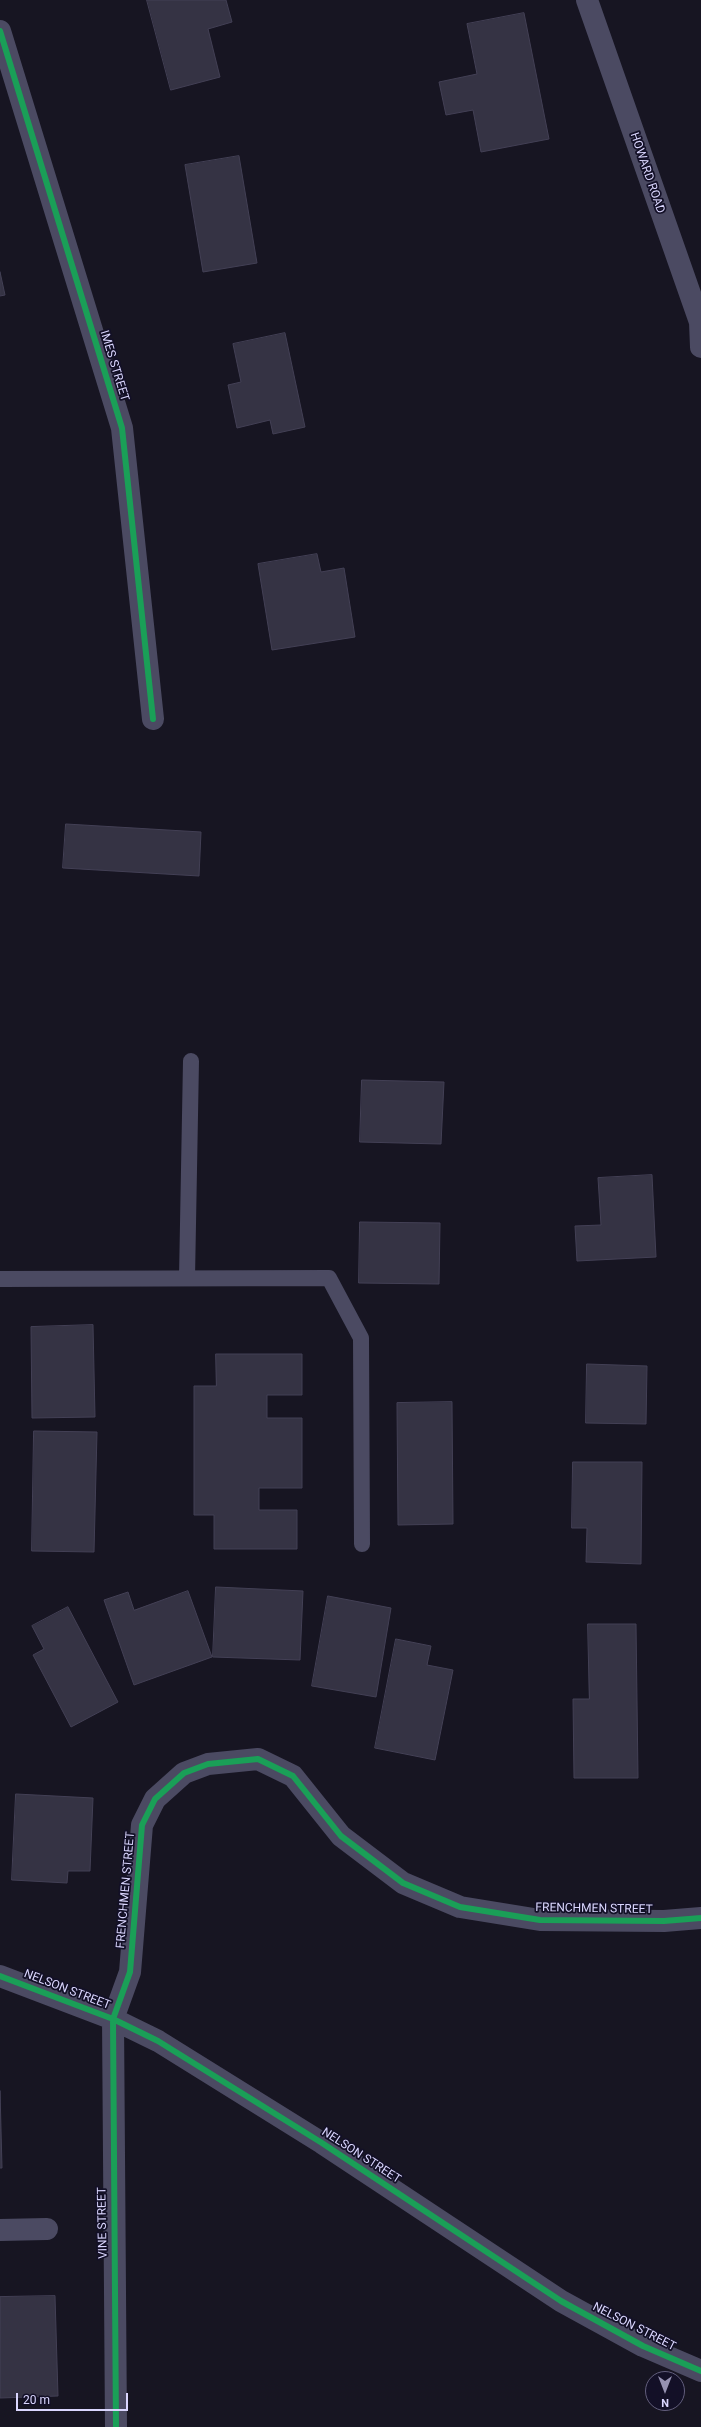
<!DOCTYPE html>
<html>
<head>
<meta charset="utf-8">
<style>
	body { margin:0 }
	#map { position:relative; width:701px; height:2427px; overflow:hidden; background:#171522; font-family:Roboto,sans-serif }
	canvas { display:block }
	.north { position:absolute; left:645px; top:2371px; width:40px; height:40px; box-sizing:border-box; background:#131027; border:1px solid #635f7d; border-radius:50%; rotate:180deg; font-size:11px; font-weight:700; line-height:16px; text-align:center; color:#dad6fe }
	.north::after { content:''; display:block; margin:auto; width:14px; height:18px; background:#9692b1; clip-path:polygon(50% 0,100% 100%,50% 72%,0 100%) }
	.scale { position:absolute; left:16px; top:2393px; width:112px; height:18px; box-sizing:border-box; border:2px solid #dad6fe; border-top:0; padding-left:5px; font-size:12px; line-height:14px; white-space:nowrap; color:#dad6fe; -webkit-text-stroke:3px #131027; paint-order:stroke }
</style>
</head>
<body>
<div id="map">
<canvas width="701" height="2427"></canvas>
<div class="north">N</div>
<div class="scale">20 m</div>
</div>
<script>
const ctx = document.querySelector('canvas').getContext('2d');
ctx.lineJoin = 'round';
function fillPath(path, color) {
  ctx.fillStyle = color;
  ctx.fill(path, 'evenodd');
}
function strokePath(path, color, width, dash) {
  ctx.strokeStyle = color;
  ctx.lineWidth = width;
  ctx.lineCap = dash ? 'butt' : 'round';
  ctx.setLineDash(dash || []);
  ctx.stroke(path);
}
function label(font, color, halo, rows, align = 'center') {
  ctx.font = font + ' Roboto,sans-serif';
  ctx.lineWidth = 3.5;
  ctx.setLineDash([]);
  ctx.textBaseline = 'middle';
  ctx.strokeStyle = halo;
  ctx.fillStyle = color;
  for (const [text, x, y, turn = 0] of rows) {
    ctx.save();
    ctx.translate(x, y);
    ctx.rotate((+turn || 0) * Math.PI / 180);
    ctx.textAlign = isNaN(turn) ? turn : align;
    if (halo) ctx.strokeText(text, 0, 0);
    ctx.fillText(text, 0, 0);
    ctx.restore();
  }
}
const building = new Path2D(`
	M147 0H226L232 22 208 29 220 77 171 90Z
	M524 13 549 139 481 152 473 110 446 115 439 82 477 74 467 24Z
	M239 156 257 263 203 272 185 165Z
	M0 272 5 295 0 296Z
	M285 333 305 427 273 434 270 420 237 428 228 385 241 382 233 344Z
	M317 554 321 572 344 568 355 637 272 650 258 564Z
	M66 824 201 832 199 876 63 868Z
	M362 1080 444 1082 441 1144 360 1142Z
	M652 1175 656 1257 577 1261 575 1226 601 1225 598 1178Z
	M360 1222 440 1223 439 1284 359 1283Z
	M93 1325 95 1417 32 1418 31 1327Z
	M216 1354H302V1395H267V1418H302V1488H259V1510H297V1549H214V1515H194V1386H216Z
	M587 1364 647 1366 646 1424 586 1423Z
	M452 1402 453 1524 398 1525 397 1403Z
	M34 1431 97 1432 94 1552 32 1551Z
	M573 1462H642L641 1564 586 1562 587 1528H572Z
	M216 1587 303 1591 300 1660 213 1657Z
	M188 1591 212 1657 134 1685 104 1600 128 1592 134 1610Z
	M328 1596 391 1608 376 1697 312 1686Z
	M68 1607 118 1702 71 1727 33 1655 44 1649 32 1626Z
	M588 1624H636L638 1778H574L573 1699H589Z
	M396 1639 431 1646 427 1665 453 1670 435 1760 375 1748Z
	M16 1794 93 1798 90 1871H68L67 1883 12 1880Z
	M0 2091 2 2168H0Z
	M55 2296 58 2396 0 2398V2297Z`);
fillPath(building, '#353344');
strokePath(building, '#434055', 1);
strokePath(new Path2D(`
	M187 1278 191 1061
	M0 1279 329 1278 361 1338 362 1544`), '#4b4a62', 16);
strokePath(new Path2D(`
	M587 0 700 322 701 347
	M0 31 122 428 153 719
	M0 1976 113 2019 158 2041 322 2143 561 2301 643 2346 701 2371
	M0 2230 47 2229
	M116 2427 113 2019 130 1972 142 1825 155 1799 184 1773 208 1764 258 1759 293 1776 341 1836 403 1883 460 1907 540 1920 664 1921 701 1918`), '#4b4a62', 22);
strokePath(new Path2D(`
	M0 31 122 428 153 719
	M0 1976 113 2019 158 2041 322 2143 561 2301 643 2346 701 2371
	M116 2427 113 2019 130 1972 142 1825 155 1799 184 1773 208 1764 258 1759 293 1776 341 1836 403 1883 460 1907 540 1920 664 1921 701 1918`), '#1a9f57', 6);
label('12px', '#dad6fe', '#131027', [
	["HOWARD ROAD",647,173,71],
	["IMES STREET",114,366,73],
	["FRENCHMEN STREET",126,1890,-85],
	["FRENCHMEN STREET",594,1909,1],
	["NELSON STREET",67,1990,21],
	["NELSON STREET",361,2156,33],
	["VINE STREET",103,2223,-91],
	["NELSON STREET",634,2327,27]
]);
</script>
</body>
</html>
